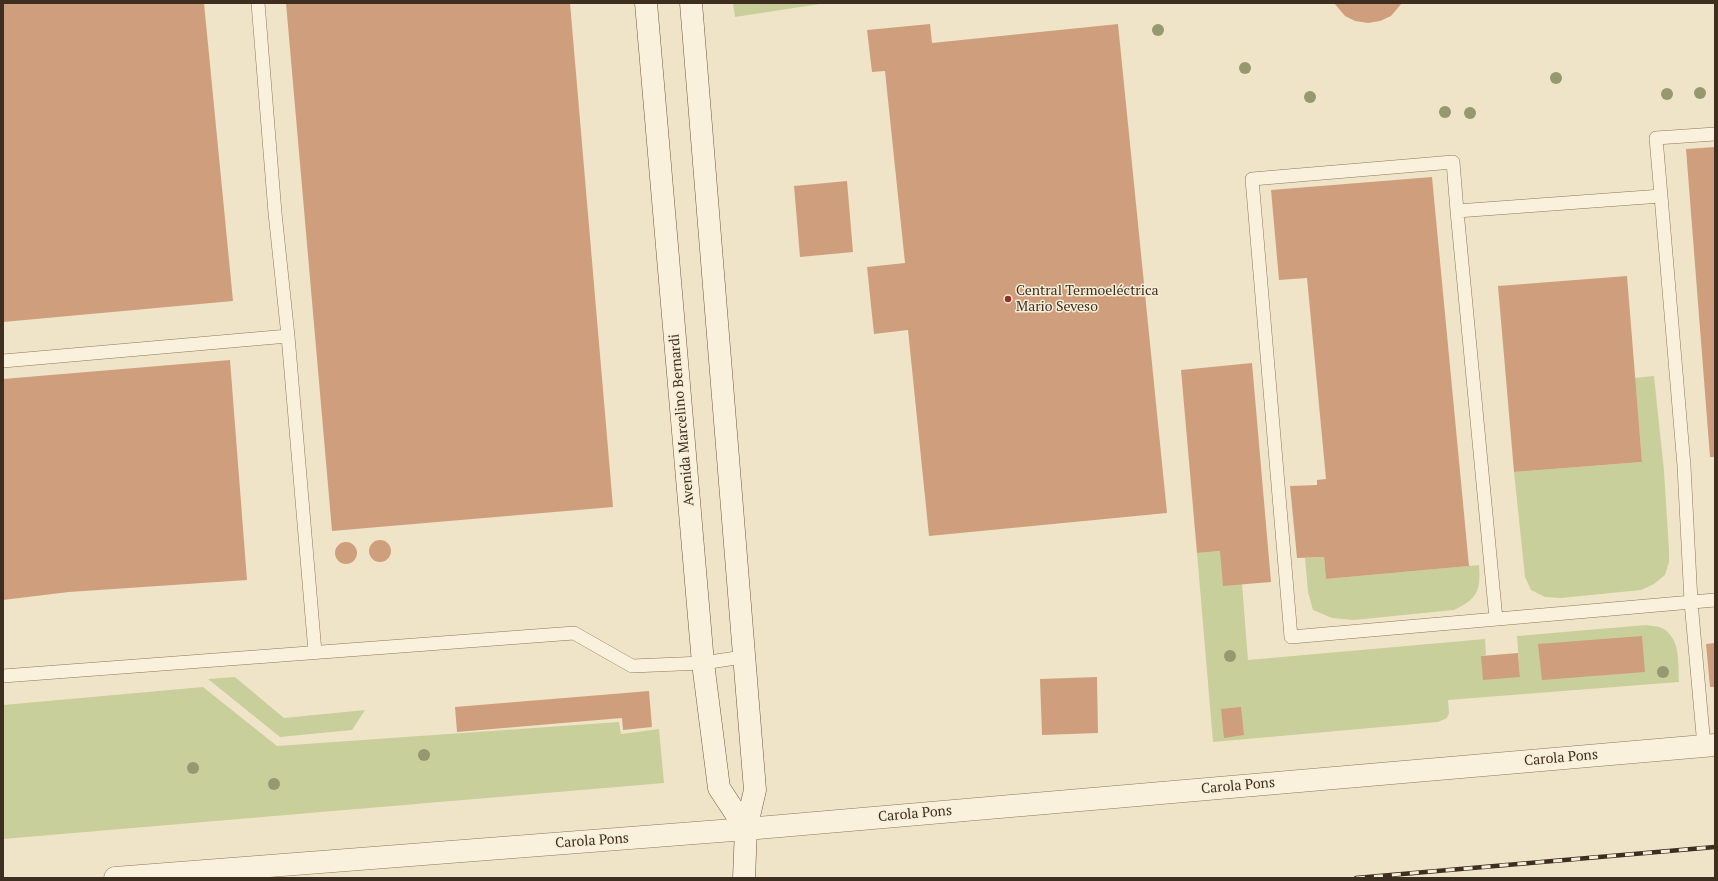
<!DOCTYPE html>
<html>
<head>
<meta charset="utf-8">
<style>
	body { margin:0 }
	#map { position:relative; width:1718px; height:881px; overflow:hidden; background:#f0e4c8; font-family:"PT Serif",serif }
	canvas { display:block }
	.frame { position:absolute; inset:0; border:4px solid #3d2e20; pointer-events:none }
</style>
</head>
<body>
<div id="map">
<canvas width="1718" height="881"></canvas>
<div class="frame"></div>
</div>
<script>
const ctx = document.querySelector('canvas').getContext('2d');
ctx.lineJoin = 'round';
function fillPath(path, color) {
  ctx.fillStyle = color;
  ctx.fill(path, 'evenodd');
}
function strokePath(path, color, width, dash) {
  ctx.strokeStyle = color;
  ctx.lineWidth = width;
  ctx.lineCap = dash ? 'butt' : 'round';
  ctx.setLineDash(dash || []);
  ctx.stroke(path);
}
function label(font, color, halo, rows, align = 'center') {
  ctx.font = font + ' "PT Serif",serif';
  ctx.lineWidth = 3;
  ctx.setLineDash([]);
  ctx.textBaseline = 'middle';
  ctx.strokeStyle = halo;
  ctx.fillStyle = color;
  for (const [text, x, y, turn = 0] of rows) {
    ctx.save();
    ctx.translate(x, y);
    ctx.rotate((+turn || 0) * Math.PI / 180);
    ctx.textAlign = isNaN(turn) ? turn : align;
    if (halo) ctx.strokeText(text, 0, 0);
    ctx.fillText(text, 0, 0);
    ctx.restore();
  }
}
fillPath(new Path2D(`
	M733 3H820V4L735 17Z
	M1654 376 1664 471 1669 550V562L1665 575 1654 584 1641 590 1561 598 1545 597 1531 590 1525 577 1514 472 1642 462 1635 378Z
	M1220 551 1242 584 1248 660 1485 639 1486 655 1481 656 1520 677 1517 636 1646 625C1651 626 1657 626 1662 628 1681 638 1678 663 1679 682L1448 700 1449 713 1447 718 1438 722 1213 742 1197 553Z
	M1324 557 1326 579 1479 565C1481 591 1477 599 1454 610L1354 620 1332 618 1313 610 1308 592 1305 558Z
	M235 677 284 718 365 710 352 730 280 737 208 679Z
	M203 687 277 746 619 722 621 734 659 729 664 783 3 839V705Z`), '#c9cf9b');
fillPath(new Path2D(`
	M3 3H204L233 301 3 322Z
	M286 3H570L613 507 332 531Z
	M1334 3H1402L1391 16 1380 21 1368 23 1355 21 1345 16Z
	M930 24 932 43 1118 24 1167 513 929 536 908 330 874 334 867 267 905 263 885 71 872 72 867 30Z
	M1715 147V457H1710L1686 149Z
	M1432 177 1469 566 1326 579 1324 557 1297 558 1290 486 1317 485V480L1326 479 1307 278 1279 280 1271 190Z
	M847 181 853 252 800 257 794 186Z
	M1627 276 1642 462 1514 472 1498 286Z
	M230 360 247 580 69 592 3 600V379Z
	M1252 363 1271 582 1223 586 1220 551 1197 553 1181 370Z
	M369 551a11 11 0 1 1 22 0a11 11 0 1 1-22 0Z
	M335 553a11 11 0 1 1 22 0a11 11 0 1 1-22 0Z
	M1642 636 1645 672 1542 680 1538 644Z
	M1715 643V687H1710L1706 644Z
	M1518 653 1520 677 1483 680 1481 656Z
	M1097 677 1098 733 1042 735 1040 679Z
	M649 691 652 727 623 730 622 718 457 732 455 707Z
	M1241 707 1244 735 1224 738 1221 709Z`), '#cf9f7d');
const service = new Path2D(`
	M258 3 275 213 288 336 315 652
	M1661 196 1656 138 1715 134
	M1457 211 1453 162 1252 179 1291 637 1715 600
	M3 361 288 336
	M1496 619 1457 211 1661 196 1684 466 1691 602 1704 746
	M3 676 574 633 632 666 703 663 743 657`);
const minor = new Path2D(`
	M115 878 746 829 1715 745`);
const secondary = new Path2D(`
	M646 3 703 663 719 788 746 829
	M691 3 755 790 746 829 744 878`);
strokePath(service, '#8d765c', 14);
strokePath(minor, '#8d765c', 23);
strokePath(secondary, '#6f573f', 23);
strokePath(service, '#faf1dc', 13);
strokePath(minor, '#faf1dc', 22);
strokePath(secondary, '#faf1dc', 22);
const rail = new Path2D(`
	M1356 878 1715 847`);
strokePath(rail, '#3d2e20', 4.5);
strokePath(rail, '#f7eed8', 3, [9]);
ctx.fillStyle = '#96986f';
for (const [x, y] of [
	[1158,30],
	[1245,68],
	[1556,78],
	[1700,93],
	[1667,94],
	[1310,97],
	[1445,112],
	[1470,113],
	[1230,656],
	[1663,672],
	[424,755],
	[193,768],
	[274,784]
]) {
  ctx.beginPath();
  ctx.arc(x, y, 6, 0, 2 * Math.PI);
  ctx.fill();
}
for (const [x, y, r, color] of [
	[1008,299,4,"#9e2a2b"]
]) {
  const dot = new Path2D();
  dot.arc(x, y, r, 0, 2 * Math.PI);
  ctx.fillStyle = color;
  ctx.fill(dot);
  strokePath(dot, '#f7eed8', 1.5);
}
label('14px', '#3d2e20', '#f7eed8', [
	["Central Termoeléctrica",1016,291],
	["Mario Seveso",1016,307]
], 'left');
label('14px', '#3d2e20', '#f7eed8', [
	["Avenida Marcelino Bernardi",682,420,-95],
	["Carola Pons",1561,758,-5],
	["Carola Pons",1238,786,-5],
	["Carola Pons",915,814,-5],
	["Carola Pons",592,841,-4]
]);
</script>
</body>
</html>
